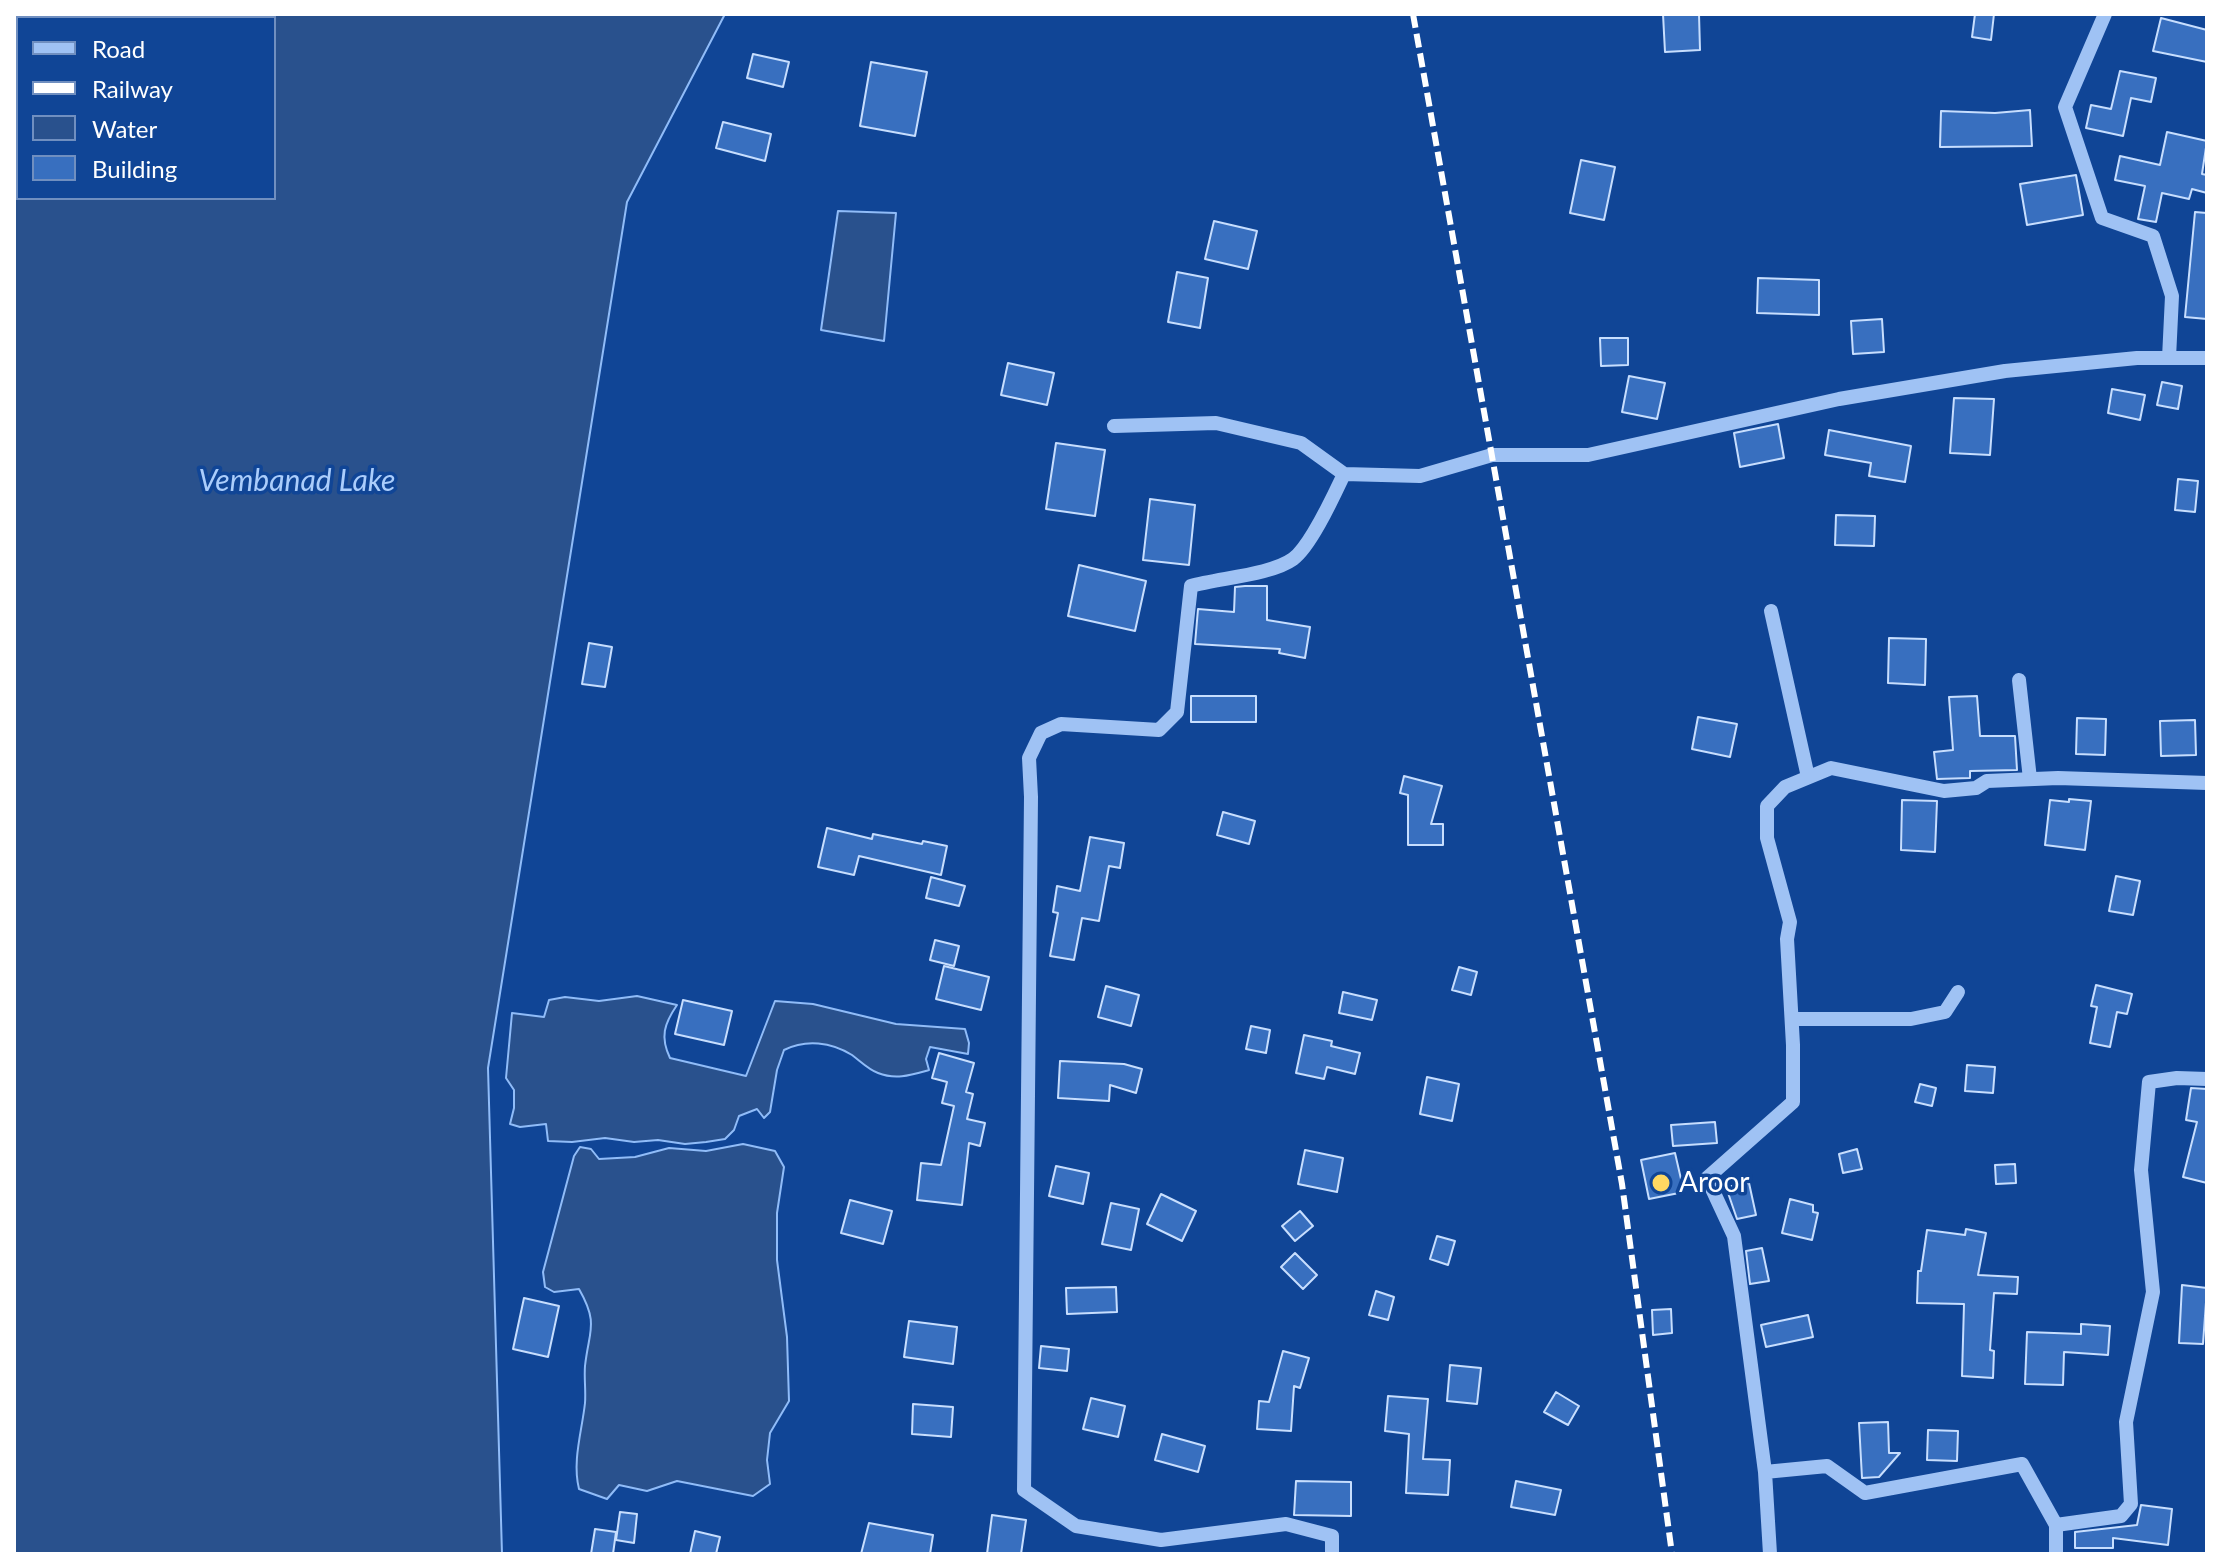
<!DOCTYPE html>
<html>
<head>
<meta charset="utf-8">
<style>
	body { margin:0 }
	#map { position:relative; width:2221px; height:1568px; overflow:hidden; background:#104596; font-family:Lato,sans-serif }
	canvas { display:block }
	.frame { position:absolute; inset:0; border:16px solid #fff; pointer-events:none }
	.legend { position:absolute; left:16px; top:16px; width:260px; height:184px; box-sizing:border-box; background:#104596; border:2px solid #708fc0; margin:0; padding:10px 14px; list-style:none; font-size:24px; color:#fff }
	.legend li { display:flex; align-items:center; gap:16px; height:40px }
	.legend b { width:40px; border:2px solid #708fc0 }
</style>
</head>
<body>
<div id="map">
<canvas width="2221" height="1568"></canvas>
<div class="frame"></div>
<ul class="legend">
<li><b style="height:10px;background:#9fc2f4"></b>Road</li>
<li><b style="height:10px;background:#fff"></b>Railway</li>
<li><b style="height:22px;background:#29518d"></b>Water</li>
<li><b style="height:22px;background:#386fbf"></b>Building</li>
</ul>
</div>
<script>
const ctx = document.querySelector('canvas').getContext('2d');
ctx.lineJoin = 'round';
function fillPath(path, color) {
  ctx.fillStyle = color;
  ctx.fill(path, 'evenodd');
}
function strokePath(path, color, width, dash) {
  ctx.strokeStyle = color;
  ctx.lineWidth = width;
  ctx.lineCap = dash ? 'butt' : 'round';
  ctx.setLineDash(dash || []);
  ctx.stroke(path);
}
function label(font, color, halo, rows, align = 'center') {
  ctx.font = font + ' Lato,sans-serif';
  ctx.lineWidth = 7;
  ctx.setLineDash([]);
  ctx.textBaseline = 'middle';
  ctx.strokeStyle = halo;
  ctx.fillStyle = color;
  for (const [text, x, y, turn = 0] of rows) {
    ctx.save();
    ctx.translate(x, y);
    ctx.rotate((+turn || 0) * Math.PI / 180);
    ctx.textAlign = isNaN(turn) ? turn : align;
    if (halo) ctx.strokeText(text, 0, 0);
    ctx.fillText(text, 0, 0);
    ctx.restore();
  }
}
const water = new Path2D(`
	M14 14H725L627 202 488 1068 502 1554H14ZM18 18H274V198H18Z
	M838 211 896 213 884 341 821 330Z
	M637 996 677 1005C664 1024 660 1037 670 1058L746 1076 775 1001 813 1004 896 1024 965 1029 969 1043 968 1054 930 1047 926 1059 929 1070C911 1075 896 1080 878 1073 869 1070 860 1061 852 1055 831 1042 806 1039 784 1050L777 1070 770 1112 764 1118 757 1109 739 1116 734 1130 725 1139 706 1142 685 1144 658 1140 634 1142 605 1138 572 1142 548 1141 546 1124 520 1127 510 1124 514 1108V1090L506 1078 512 1013 544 1017 549 1000 565 997 599 1001Z
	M743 1144 775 1151 784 1167 777 1213V1260L787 1337 789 1401 770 1433 767 1460 770 1484 753 1496 677 1481 647 1491 619 1485 607 1499 579 1489C572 1461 582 1431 585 1403 586 1391 584 1378 585 1366 589 1330 599 1324 579 1289L554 1292 545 1287 543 1272 574 1156 580 1147 591 1149 599 1159 635 1157 669 1148 706 1151Z`);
fillPath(water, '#29518d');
strokePath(water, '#90bcf8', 2);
const building = new Path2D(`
	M1663 14H1699L1700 50 1665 52Z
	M1975 14H1994L1991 40 1972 37Z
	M2161 18 2207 30V62L2153 51Z
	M753 54 789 62 783 87 747 78Z
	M871 62 927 72 915 136 860 126Z
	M2120 71 2156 78 2151 102 2131 98 2123 136 2086 128 2091 105 2111 109Z
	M2030 110 2032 146 1940 147 1941 111 1995 113Z
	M723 122 771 134 765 161 716 148Z
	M2167 132 2207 141 2202 174 2207 175V193L2192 189 2189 199 2162 193 2156 222 2138 219 2145 186 2115 180 2120 156 2160 165Z
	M1581 160 1615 167 1604 220 1570 213Z
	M2076 175 2083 215 2027 225 2020 184Z
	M2195 212 2207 213V319L2185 317Z
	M1214 221 1257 231 1248 269 1205 259Z
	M1177 272 1208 278 1200 328 1168 322Z
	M1758 278 1819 280V315L1757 313Z
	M1882 319 1884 352 1853 354 1851 321Z
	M1600 338H1628V365L1601 366Z
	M1008 363 1054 373 1047 405 1001 395Z
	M1629 376 1665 383 1657 419 1622 412Z
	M2162 382 2182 386 2178 409 2157 405Z
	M2112 389 2145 395 2140 420 2108 413Z
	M1954 398 1994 399 1990 455 1950 453Z
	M1778 424 1784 458 1740 467 1734 433Z
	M1829 430 1911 446 1905 482 1869 476 1871 463 1825 455Z
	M1056 443 1105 450 1095 516 1046 509Z
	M2178 479 2198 481 2195 512 2175 510Z
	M1150 499 1195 505 1189 565 1143 560Z
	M1836 515 1875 516 1874 546 1835 545Z
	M1079 565 1146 581 1135 631 1068 616Z
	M1245 586H1267V620L1310 627 1305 658 1279 653 1280 649 1195 644 1198 609 1234 612 1235 587Z
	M1889 638 1926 639 1925 685 1888 683Z
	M589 643 612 647 605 687 582 684Z
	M1191 696H1256V722H1191Z
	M1977 696 1980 736H2015L2017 770 1970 771V778L1937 779 1934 752 1953 750 1949 697Z
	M1698 717 1737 724 1730 757 1692 749Z
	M2077 718 2106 719 2105 755 2076 754Z
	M2195 720 2196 755 2161 756 2160 721Z
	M1404 776 1442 786 1431 824H1443V845H1408V795L1400 793Z
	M2069 799 2091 801 2085 850 2045 845 2050 800 2069 802Z
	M1902 800 1937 801 1935 852 1901 850Z
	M1223 812 1255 821 1249 844 1217 835Z
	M827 828 872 839 873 834 922 844 923 841 947 846 941 875 859 856 854 875 818 867Z
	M1090 837 1124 843 1120 868 1109 866 1099 921 1082 918 1074 960 1050 956 1058 913 1053 912 1057 886 1080 891Z
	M2116 876 2140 881 2133 915 2109 911Z
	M931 877 965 886 959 906 926 898Z
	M935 940 959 946 954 966 930 960Z
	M944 966 989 977 981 1010 936 999Z
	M1459 967 1477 972 1471 995 1452 990Z
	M2096 985 2132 994 2127 1014 2117 1012 2110 1047 2090 1043 2097 1007 2091 1006Z
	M1106 986 1139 995 1131 1026 1098 1017Z
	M1343 992 1377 1000 1372 1020 1339 1013Z
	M683 1000 732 1011 724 1045 675 1034Z
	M1251 1026 1270 1030 1266 1053 1246 1049Z
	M1304 1035 1332 1041 1331 1046 1360 1053 1355 1074 1327 1067 1324 1079 1296 1073Z
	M939 1053 974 1063 966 1092 973 1094 967 1119 985 1123 980 1146 969 1143 962 1205 917 1200 921 1163 941 1165 954 1106 942 1103 947 1082 932 1078Z
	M1060 1061 1124 1064 1142 1069 1136 1093 1110 1085 1109 1101 1058 1098Z
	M1967 1065 1995 1067 1993 1093 1965 1091Z
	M1427 1077 1459 1084 1452 1121 1420 1114Z
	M1920 1084 1936 1088 1932 1106 1915 1102Z
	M2191 1088 2207 1089V1183L2183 1177 2197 1122 2186 1120Z
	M1715 1122 1717 1143 1673 1146 1671 1125Z
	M1857 1149 1862 1169 1843 1173 1839 1154Z
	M1305 1150 1343 1158 1337 1192 1298 1184Z
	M1675 1153 1684 1192 1649 1199 1641 1160Z
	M2015 1164 2016 1183 1996 1184 1995 1165Z
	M1056 1166 1089 1173 1083 1204 1049 1196Z
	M1749 1183 1756 1215 1737 1219 1726 1187Z
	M1161 1194 1196 1211 1182 1241 1147 1224Z
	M1790 1199 1813 1205V1212L1818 1213 1812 1240 1782 1233Z
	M850 1200 892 1211 883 1244 841 1233Z
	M1111 1203 1139 1209 1131 1250 1102 1244Z
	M1300 1211 1313 1226 1295 1241 1282 1226Z
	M1966 1229 1986 1233 1978 1275 2018 1277 2017 1294 1994 1293 1990 1350 1994 1351 1993 1378 1962 1376 1964 1304 1917 1303 1918 1271H1921L1927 1230 1965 1235Z
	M1437 1236 1455 1241 1448 1265 1430 1259Z
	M1762 1248 1769 1281 1750 1284 1746 1251Z
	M1295 1253 1317 1275 1303 1289 1281 1267Z
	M2182 1285 2207 1288 2203 1344 2179 1343Z
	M1116 1287 1117 1312 1067 1314 1066 1288Z
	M1376 1291 1394 1297 1388 1320 1369 1315Z
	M524 1298 559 1306 548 1357 513 1349Z
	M1671 1309 1672 1333 1653 1335 1652 1310Z
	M1808 1315 1813 1337 1766 1347 1761 1325Z
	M909 1321 957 1327 953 1364 904 1357Z
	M2081 1324 2110 1326 2108 1355 2064 1352 2063 1385 2025 1384 2027 1332 2081 1334Z
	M1041 1346 1069 1349 1067 1371 1039 1368Z
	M1283 1351 1309 1358 1300 1388 1294 1386 1291 1431 1257 1429 1259 1401 1269 1402Z
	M1450 1365 1481 1368 1477 1404 1447 1401Z
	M1556 1392 1579 1406 1568 1425 1544 1412Z
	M1388 1396 1428 1399 1423 1459 1450 1460 1448 1495 1406 1493 1409 1434 1385 1431Z
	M1091 1398 1125 1406 1118 1437 1083 1429Z
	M913 1404 953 1407 951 1437 912 1434Z
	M1888 1422 1889 1453H1900L1879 1477 1862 1478 1859 1423Z
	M1928 1430 1958 1431 1957 1461 1927 1460Z
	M1162 1434 1205 1446 1198 1472 1155 1460Z
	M1296 1481 1351 1482V1516L1294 1515Z
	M1516 1481 1561 1490 1555 1515 1511 1507Z
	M2141 1505 2172 1509 2168 1545 2113 1538V1548H2075V1532L2137 1525Z
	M620 1512 637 1514 634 1543 616 1540Z
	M992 1515 1026 1520 1021 1554H987Z
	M869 1523 933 1535 930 1554H861Z
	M595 1529 616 1532 613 1554H591Z
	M695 1531 720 1537 716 1554H690Z`);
fillPath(building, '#386fbf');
strokePath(building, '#c7defe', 2);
strokePath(new Path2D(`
	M2105 14 2065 107 2102 218 2153 236 2172 296 2169 358
	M1114 426 1216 423 1301 443 1344 474 1420 476 1492 455H1588L1839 399 2005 371 2137 358H2207
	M1771 611 1808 777
	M2019 680 2030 779
	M1792 1019H1911L1945 1012 1958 992
	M1765 1472 1827 1466 1865 1493 2022 1464 2056 1525 2121 1516 2131 1504 2126 1422 2153 1292 2141 1170 2149 1082 2177 1078 2207 1079
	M2056 1525V1554
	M1332 1554V1536L1286 1524 1161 1540 1076 1526 1024 1490 1031 797 1029 758 1041 733 1061 724 1159 730 1177 712 1191 586C1218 578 1271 575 1293 559 1311 546 1334 495 1344 474
	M1770 1554 1765 1472 1734 1236 1707 1178 1793 1102V1045L1787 939 1790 922 1767 838V806L1785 787 1831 768 1944 791 1976 788 1987 781 2058 778 2207 783`), '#9fc2f4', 14);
strokePath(new Path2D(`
	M1413 14 1622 1184 1672 1554`), '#fff', 6, [14, 6]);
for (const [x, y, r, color] of [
	[1661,1183,10,"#ffd862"]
]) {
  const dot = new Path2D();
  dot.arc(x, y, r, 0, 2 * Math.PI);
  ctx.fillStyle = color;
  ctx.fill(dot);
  strokePath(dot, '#104596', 3);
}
label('28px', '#fff', '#104596', [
	["Aroor",1679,1183]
], 'left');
label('italic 30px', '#abcdfb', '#104596', [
	["Vembanad Lake",297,481]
]);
</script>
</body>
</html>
